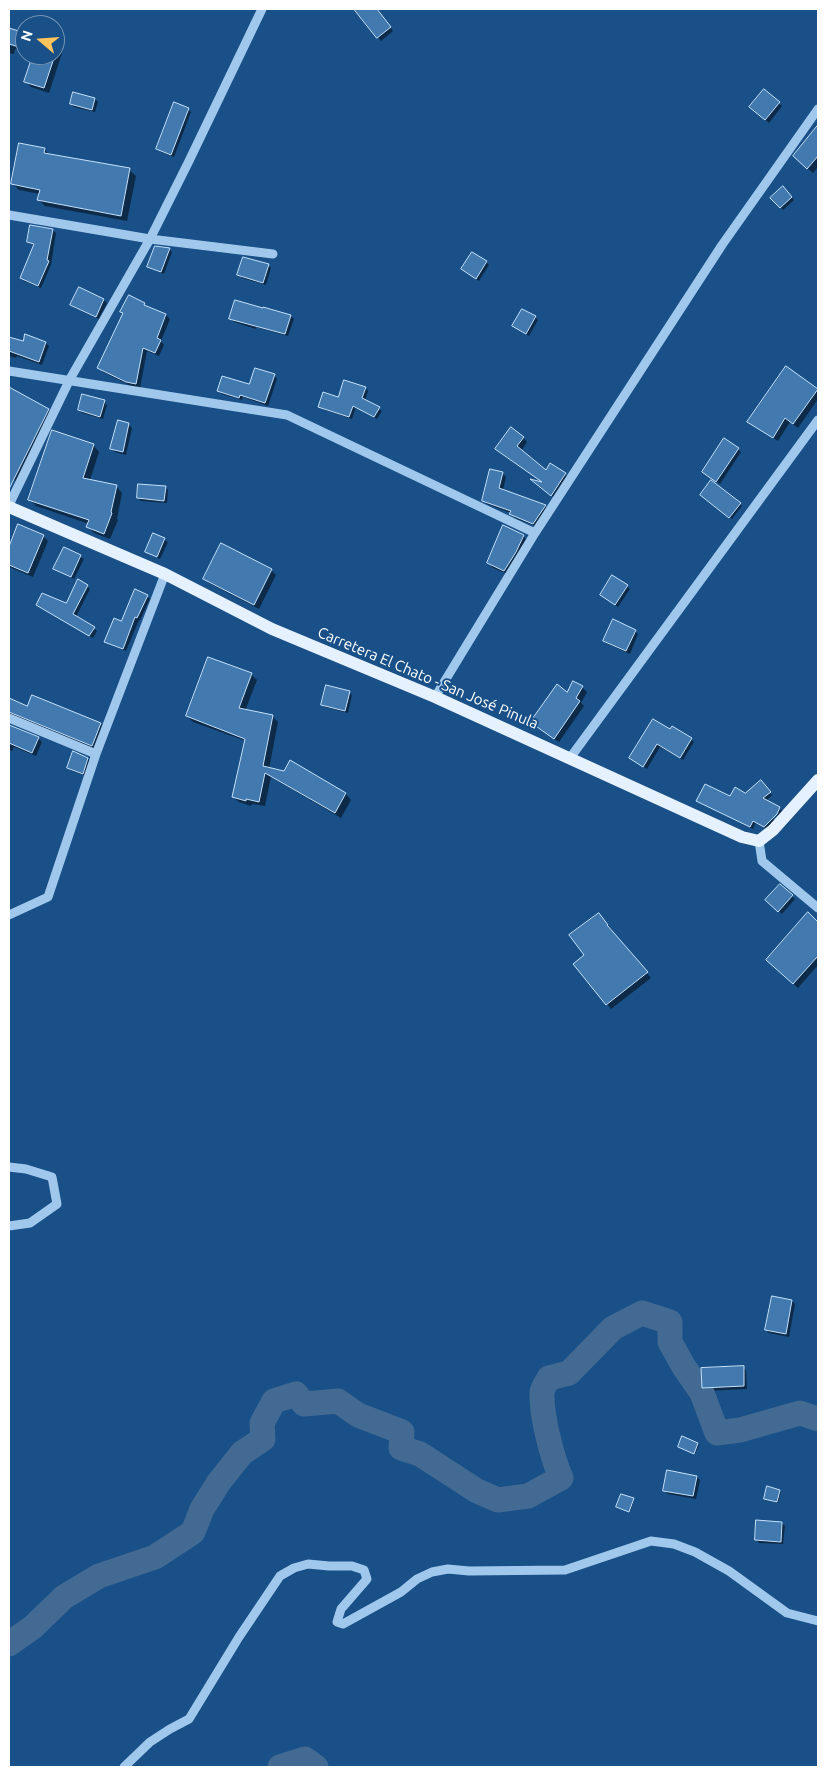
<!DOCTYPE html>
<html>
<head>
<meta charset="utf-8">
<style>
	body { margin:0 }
	#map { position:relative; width:827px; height:1776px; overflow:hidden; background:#195087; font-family:Ubuntu,sans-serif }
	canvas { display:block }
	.frame { position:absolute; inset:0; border:10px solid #fff; pointer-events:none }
	.north { position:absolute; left:15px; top:15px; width:50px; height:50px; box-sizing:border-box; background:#195087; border:1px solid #7596b7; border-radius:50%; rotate:288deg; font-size:14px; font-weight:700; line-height:20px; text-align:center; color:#fff }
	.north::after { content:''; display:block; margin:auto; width:18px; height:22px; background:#ffc55c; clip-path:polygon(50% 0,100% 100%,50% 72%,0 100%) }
</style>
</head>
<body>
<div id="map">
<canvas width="827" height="1776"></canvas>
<div class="frame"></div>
<div class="north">N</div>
</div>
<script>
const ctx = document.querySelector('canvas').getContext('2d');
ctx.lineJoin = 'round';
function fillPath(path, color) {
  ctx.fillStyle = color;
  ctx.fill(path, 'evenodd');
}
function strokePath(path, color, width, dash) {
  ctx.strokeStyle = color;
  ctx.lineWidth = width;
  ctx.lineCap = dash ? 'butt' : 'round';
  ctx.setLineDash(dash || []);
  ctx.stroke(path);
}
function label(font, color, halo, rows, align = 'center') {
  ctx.font = font + ' Ubuntu,sans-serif';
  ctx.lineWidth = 4;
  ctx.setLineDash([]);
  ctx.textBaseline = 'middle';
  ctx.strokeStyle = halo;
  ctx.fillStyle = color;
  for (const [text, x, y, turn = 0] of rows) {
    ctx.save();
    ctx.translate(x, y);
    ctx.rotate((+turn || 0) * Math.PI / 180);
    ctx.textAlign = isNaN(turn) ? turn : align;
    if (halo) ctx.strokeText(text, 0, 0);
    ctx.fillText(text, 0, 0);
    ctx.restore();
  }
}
fillPath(new Path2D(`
	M362 9H376L393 31 381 41 358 12Z
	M9 30 25 35V52L15 49 14 54 9 53Z
	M55 44 63 50 49 93 31 87 26 82 34 55H55Z
	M764 91 782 106 769 123 754 110Z
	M95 99 98 102 95 112 74 107 71 104Z
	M188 109 191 112 174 157 161 152 158 149Z
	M818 127V167L813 173 794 156Z
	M44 149 50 155 129 170 136 176 127 221 45 206 39 200 40 194 19 190 13 184Z
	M783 188 794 200 783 210 772 198Z
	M52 230 56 233 51 265 41 288 24 281 21 278 35 246 28 242Z
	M169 249 172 252 164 274 152 269 149 266Z
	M486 262 489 265 479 281 466 272Z
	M268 265 271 268 266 285 242 278 239 275Z
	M79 289 104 300 107 303 99 319 75 308 72 305Z
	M144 304 147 308 166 315 170 319 161 341 164 345 159 356 147 351 140 388 131 386 103 372 99 368 124 314 121 311Z
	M263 310 291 316 294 319 288 336 256 327V329L234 322 231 319Z
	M535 317 538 320 529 336 514 326Z
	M9 339 23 343H46L49 346 42 365 17 356 16 358 9 356Z
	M274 375 277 379 268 406 243 397 242 400 222 394 219 391 250 386Z
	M366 388 368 391 365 401 382 411 377 419 356 407 352 419 322 409 320 406Z
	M11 390 48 410 54 416 21 484 9 477V393Z
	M817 390 818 399 798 428 790 422 778 441 749 422Z
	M104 402 107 405 103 419 82 413 79 410Z
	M118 422 129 425 132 428 126 455 115 452 112 449Z
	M523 437 527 442 521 451 546 472 550 465 570 478 556 499 534 481 544 483 501 453Z
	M93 445 99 452 90 480 116 486 122 493 117 519 118 520 110 539 94 533 88 527 89 524 36 506 30 500Z
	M738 449 741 452 720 484 703 472Z
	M502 473 506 477 503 490 545 506 549 510 538 527 515 518 511 513 487 504 483 500Z
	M165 487 168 490 167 503 141 501 138 498Z
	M704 497 740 504 742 506 732 519Z
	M19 526 43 536 48 541 33 577 9 567V550Z
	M154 534 168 542 160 559 146 552Z
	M523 536 528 541 510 575 493 568 488 563Z
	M64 549 84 559 74 579 55 569Z
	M271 570 276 575 259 609 209 583 204 578Z
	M87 586 90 589 76 617 97 631 93 638 41 608 67 605Z
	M627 586 630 589 618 607 601 595Z
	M147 596 150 599 140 620H139L126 651 109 644 106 641Z
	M635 631 638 634 630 654 608 644 605 641Z
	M251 674 257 680 245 711 272 716 278 722 269 769 284 772 290 762 346 794 351 800 341 818 271 777 265 806 252 804 251 806 239 802 233 797 246 741 193 722 187 716Z
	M582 687 587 692 581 703 584 706 559 742 537 727 568 693Z
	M349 692 352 695 348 713 325 707 322 704Z
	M9 700 28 708 101 724 104 728 96 749 12 715 9 718Z
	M9 725 38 738 42 742 36 756 14 747 12 751 9 750Z
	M671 731 691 739 694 742 683 760 660 747 647 769 631 758Z
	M88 759 91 762 86 776 72 771 69 768Z
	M761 782 772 795 766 801 778 808 773 819 775 820 780 809 782 811 779 817 767 829 756 822 753 829 698 800 705 785 730 798 735 789 745 795Z
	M780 886 795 899 782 914 767 900Z
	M808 914 818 923V965L798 988 772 965Z
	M603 919 612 930 610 931 651 978 611 1009 607 1004 585 955Z
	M773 1298 792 1301 795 1304 789 1337 769 1333 766 1330Z
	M743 1367 746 1370 747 1389 706 1391 703 1388Z
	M698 1444 699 1445 695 1454 680 1448Z
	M697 1477 700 1480 696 1499 668 1494 664 1491Z
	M768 1488 781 1492 778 1503 765 1499Z
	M633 1499 634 1500 630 1512 618 1507Z
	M781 1523 785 1526 783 1544 759 1543 756 1539Z`), '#0007');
strokePath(new Path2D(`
	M9 1644 33 1627 64 1597 99 1576 155 1557 193 1532 202 1509 219 1482 242 1453 263 1439 262 1423 274 1401 296 1394 304 1404 338 1401 358 1415 402 1432 401 1448 420 1454 477 1491 498 1500 528 1496 561 1478C552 1457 541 1415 542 1392 543 1387 547 1382 549 1378L569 1373 613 1328 642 1313 670 1322V1342L684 1367 702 1393 717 1433 740 1430 800 1413 818 1419
	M280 1767 305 1759 316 1767`), '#426a92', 25);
const building = new Path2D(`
	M354 9H377L391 27 377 38Z
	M9 28 25 33V49L9 44Z
	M33 55H55L44 88 24 82Z
	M764 89 780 102 765 120 749 107Z
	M73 92 95 98 92 110 70 104Z
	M174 102 189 108 171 155 156 149Z
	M818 125V156L807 169 793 156Z
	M19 143 45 148 44 153 130 168 121 216 37 200 40 190 11 184Z
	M783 186 792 197 780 208 770 198Z
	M30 225 53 229 47 260 49 261 38 286 20 278 34 244 27 242Z
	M155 246 170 248 161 272 147 267Z
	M472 252 487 261 476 279 461 269Z
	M243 257 269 264 263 283 237 275Z
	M79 287 104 299 96 317 70 305Z
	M129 295 145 303 144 305 166 314 157 338 161 340 155 353 143 348 136 384 126 382 97 368 123 313 120 312Z
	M235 300 263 308V307L291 315 285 334 229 319Z
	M522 309 536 316 526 334 512 326Z
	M25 334 46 342 39 362 9 351V337L23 341Z
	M786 366 818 389 793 424 785 418 773 438 747 422Z
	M255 368 275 374 265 403 240 395 239 398 217 391 222 376 249 384Z
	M344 380 366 387 362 398 380 407 374 417 353 406 349 417 318 407 323 392 338 397Z
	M9 387 49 409 9 489Z
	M82 394 105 400 100 417 78 410Z
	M118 420 129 423 123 452 110 449Z
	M511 427 524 437 517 446 546 470 550 463 566 473 551 496 530 479 542 482 495 449Z
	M52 430 94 444 83 478 117 485 111 512 112 513 104 534 86 527 89 520 28 500Z
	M724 438 739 448 716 482 702 472Z
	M490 469 503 472 499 488 546 505 533 524 509 514 511 511 482 501Z
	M711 480 741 503 729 518 700 495Z
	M138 484 166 486 164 501 137 498Z
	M18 524 44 535 28 573 9 565V547Z
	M503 525 524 535 516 552 504 571 487 563Z
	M153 533 165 538 157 557 145 552Z
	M221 543 272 569 254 605 203 579Z
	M64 547 81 555 71 577 53 569Z
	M612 575 628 585 615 605 600 595Z
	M78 579 88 585 73 614 95 627 89 636 36 605 42 593 66 603Z
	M135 589 148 595 137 618 135 617 123 649 104 642 114 618 121 621Z
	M613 619 636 630 626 651 603 641Z
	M208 657 252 673 239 708 273 715 263 766 284 771 290 760 346 793 335 813 265 773 259 802 246 799V801L232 797 245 739 186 716Z
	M573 681 583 686 576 698 580 701 554 739 530 722 557 684 567 692Z
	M326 685 350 691 345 711 321 705Z
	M32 695 101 723 92 746 9 712V698L27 706Z
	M653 719 670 729 672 726 692 738 680 758 657 744 643 767 629 758Z
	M9 725 39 737 32 753 9 743Z
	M73 751 88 758 83 774 67 768Z
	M761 780 771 792 763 798 780 807 777 814 764 827 753 821 750 827 696 801 705 784 730 796 735 787 745 793Z
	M780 884 793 895 778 912 765 900Z
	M808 912 818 922V956L793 984 766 960Z
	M599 913 608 925H607L648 972 606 1005 573 964 584 955 569 935Z
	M772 1296 792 1300 786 1334 765 1330Z
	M744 1366V1386L702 1388 701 1368Z
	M682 1436 698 1443 694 1454 678 1447Z
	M667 1470 697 1476 693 1496 663 1491Z
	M767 1486 780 1490 777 1502 764 1499Z
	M621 1494 634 1498 629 1512 616 1507Z
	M756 1520 782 1522 781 1542 755 1540Z`);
fillPath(building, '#427ab0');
strokePath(building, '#c5e0f9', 1);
strokePath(new Path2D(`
	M9 215 150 239 273 254
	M9 371 287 415 535 533
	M9 505 70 379 150 239 189 161 262 9
	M435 697 535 533 722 245 818 109
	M9 718 96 754
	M570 758 818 420
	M759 841 762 861 818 908
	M9 915 48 897 96 754 165 574
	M9 1167 26 1169 52 1177 57 1204 30 1223 9 1226
	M124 1767 150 1742 170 1729 189 1719 239 1637 280 1576 294 1568 308 1564 329 1566H352L364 1570 367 1579 341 1609 337 1622 343 1624 401 1592 417 1579 432 1572 448 1569 469 1571 565 1570 651 1541 674 1544 695 1552 729 1571 787 1613 818 1621`), '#a0c8ed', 9);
strokePath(new Path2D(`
	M9 507 165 574 272 629 435 697 742 837 759 841 773 830 818 780`), '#e6f1ff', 12);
label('15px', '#fff', '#195087', [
	["Carretera El Chato - San José Pinula",428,678,23]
]);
</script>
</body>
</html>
